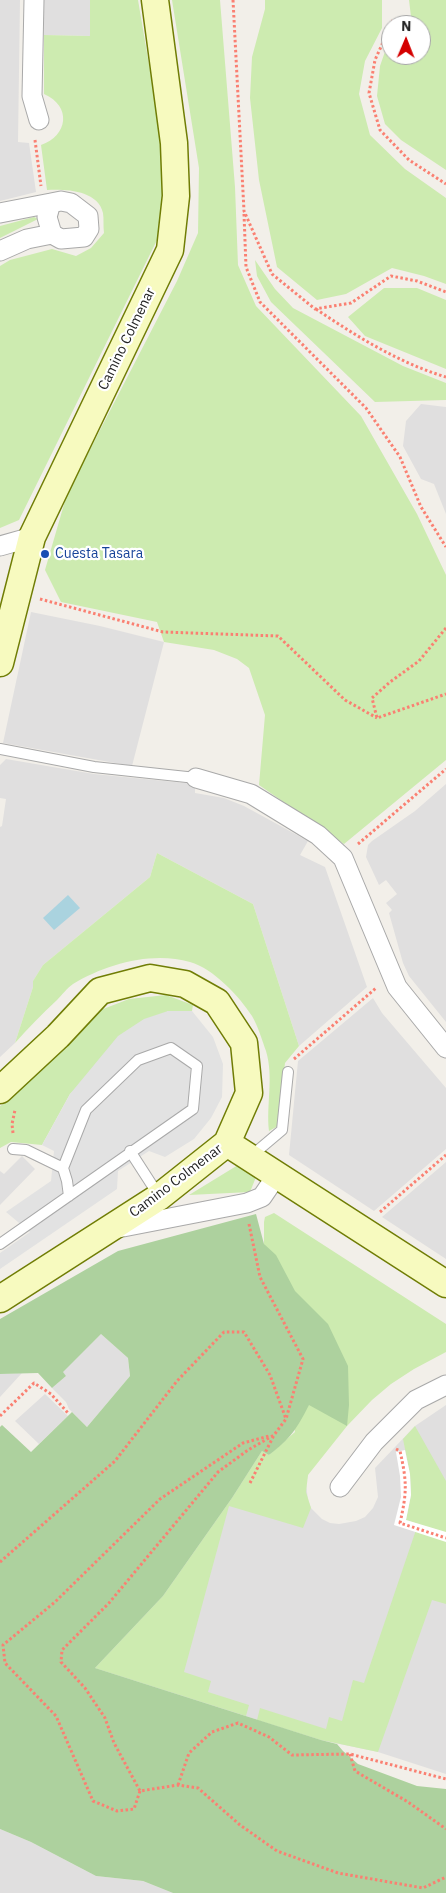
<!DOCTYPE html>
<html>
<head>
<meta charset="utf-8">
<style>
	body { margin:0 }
	#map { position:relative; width:446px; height:1893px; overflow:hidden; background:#f2efe9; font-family:"IBM Plex Sans",sans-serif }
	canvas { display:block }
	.north { position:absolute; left:381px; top:15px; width:50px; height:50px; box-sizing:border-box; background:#fff; border:1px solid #a7a7a7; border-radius:50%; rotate:1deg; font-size:14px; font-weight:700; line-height:20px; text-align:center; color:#222 }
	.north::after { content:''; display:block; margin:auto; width:18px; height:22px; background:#d40000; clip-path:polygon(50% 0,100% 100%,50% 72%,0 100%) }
</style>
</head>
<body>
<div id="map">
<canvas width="446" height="1893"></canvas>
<div class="north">N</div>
</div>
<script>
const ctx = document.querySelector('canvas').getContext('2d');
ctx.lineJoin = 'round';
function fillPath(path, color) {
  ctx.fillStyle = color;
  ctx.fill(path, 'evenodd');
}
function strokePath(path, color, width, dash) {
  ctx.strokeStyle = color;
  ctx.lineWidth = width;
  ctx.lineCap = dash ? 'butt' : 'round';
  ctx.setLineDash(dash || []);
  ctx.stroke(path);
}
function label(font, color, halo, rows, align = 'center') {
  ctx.font = font + ' "IBM Plex Sans",sans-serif';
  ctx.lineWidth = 4.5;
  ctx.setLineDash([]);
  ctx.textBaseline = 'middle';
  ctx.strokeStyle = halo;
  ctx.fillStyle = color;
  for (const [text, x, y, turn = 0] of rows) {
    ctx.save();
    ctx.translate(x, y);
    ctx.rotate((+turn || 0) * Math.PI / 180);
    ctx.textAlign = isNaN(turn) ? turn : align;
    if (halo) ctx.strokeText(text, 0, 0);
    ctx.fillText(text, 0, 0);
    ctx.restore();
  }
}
fillPath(new Path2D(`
	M0 0H20L18 142 29 143 36 192 0 201Z
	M44 0H90V36L44 35Z
	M421 404 446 407V514L434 484 421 479 403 446 406 421Z
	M31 612 100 626 164 642 132 766 3 743Z
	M6 759 94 774 195 784V793L224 798 244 806 308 841 300 855 325 867 367 987 299 1046 253 904 157 853 150 877 43 965 33 981V987L15 1043 0 1057V827L2 826 6 799 0 798V765Z
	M446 784V1022L409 976 403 963 389 913 392 910 386 903 397 894 386 880 379 885 366 857 368 845 372 841 415 811Z
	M373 998 382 1013 446 1088V1149L374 1211 289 1155 298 1061Z
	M22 1156 35 1169 0 1205V1171L4 1174Z
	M446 1162V1259L382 1217Z
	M101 1334 128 1358 130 1376 87 1427 69 1409 66 1402 52 1388 66 1376 62 1372Z
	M22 1373 0 1397V1374Z
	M45 1394 68 1416 39 1444 15 1421Z
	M446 1405V1774L378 1752 321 1740 95 1668 163 1596 232 1498 262 1451 308 1475 306 1484 308 1500 311 1508 322 1519 330 1523 339 1524 356 1521 365 1517 373 1508 378 1497 375 1468 415 1426Z
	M0 1829 31 1842 96 1876 143 1881 173 1893H0Z`), '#e0dfdf');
fillPath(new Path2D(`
	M90 0H138L165 159 159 236 19 520 0 528V266L10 260 52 249 76 256 91 248 104 233C103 226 104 219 103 213 98 190 65 189 47 190L41 145C68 136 72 106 44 94V35L90 36Z
	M172 0H220L235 187 238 265 256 306 361 416 417 514 446 575V760L344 844 259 785 265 715 249 668 237 659 214 650 164 642 157 622 61 602 45 570 67 494 177 281 198 233 199 168Z
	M265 0H382V28L365 61 359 94 370 135 405 169 446 198V284L424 276 392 268 346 294 317 300 277 267 259 180 250 98 252 57 265 9Z
	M409 0H446V170L401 140 385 124 377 96 380 66 388 43 391 41V55H421V25H412Z
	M34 217 38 219 0 238V226Z
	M255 260 275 289 293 308 403 366 446 383V400L375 402 271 302 257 276Z
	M384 288H417L446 300V369L365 336 348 317Z
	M157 853 253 904 299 1046 285 1063 278 1126 269 1131C266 1104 274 1078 266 1051 262 1040 258 1026 252 1016 239 996 214 969 190 962 152 951 106 964 73 984 67 988 62 995 57 1000 42 1014 28 1028 15 1043L33 987V981L43 965 150 877Z
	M166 995 193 1005 192 1011H168L70 1094 42 1145 11 1142 0 1148V1106L10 1100 98 1011 129 999Z
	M238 1165 256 1177 250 1192 189 1195Z
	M274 1213 446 1324V1352L414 1369 391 1384 372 1400 347 1426 308 1475 306 1492 311 1508 303 1528 229 1506 184 1672 211 1681 208 1692 249 1705 246 1716 95 1668 163 1596 232 1498 262 1451 269 1455 295 1432 264 1244V1222L265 1217Z
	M415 1426 446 1481V1604L432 1600 378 1752 321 1740 257 1720 260 1708 326 1729 329 1717 342 1721 353 1680 364 1683 418 1524 406 1520 411 1495 410 1474 403 1439Z`), '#cdebb0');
fillPath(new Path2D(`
	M256 1214 264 1244 276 1255 295 1291 328 1324 348 1366 349 1405 347 1426 309 1405C296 1430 291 1438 269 1455L262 1451 232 1498 163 1596 95 1668 321 1740 337 1744 343 1751 358 1764 417 1786 446 1789V1893H173L143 1881 96 1876 31 1842 0 1829V1427L2 1425 31 1452 72 1412 87 1427 130 1376 128 1358 101 1334 63 1372 66 1376 52 1388 38 1373 0 1374V1319L118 1251Z`), '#add19e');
fillPath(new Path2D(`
	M168 1011H192L213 1037 223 1064 222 1097 211 1118 194 1139 165 1157 149 1151 118 1171 117 1189 0 1269V1253L30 1232 6 1212 51 1181 54 1151 42 1145 70 1094 118 1036 144 1019Z`), '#e2e2e2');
fillPath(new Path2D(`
	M68 895 80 908 54 930 43 918Z`), '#aad3df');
fillPath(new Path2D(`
	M405 1450 410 1474 411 1495 406 1520 446 1532V1542L394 1525 401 1497 400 1476 396 1452Z`), '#fff');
const lane = new Path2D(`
	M0 749 94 767 196 778
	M13 1149 26 1150 63 1168 67 1181 69 1196
	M130 1151 159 1196
	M250 1157 282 1130 288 1072
	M0 1244 193 1109 197 1066 171 1048 138 1060 86 1110 63 1168`);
const street = new Path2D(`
	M34 0 32 96 39 120
	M61 201 71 203 88 216 89 229 84 237 61 239 52 234 47 217 51 203Z
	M0 213 51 203
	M0 251 27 239 52 234
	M0 546 32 537
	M196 778 251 794 318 835 343 858 397 987 446 1048
	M118 1228 247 1203 262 1197 277 1175
	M340 1487 374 1442 416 1400 446 1385`);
const secondary = new Path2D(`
	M0 663 32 537 170 250 176 196 174 143 155 0
	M0 1090 58 1036 100 991 150 978 185 984 217 1002 244 1043 249 1093 227 1143 159 1197 0 1299
	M227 1143 446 1284`);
strokePath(lane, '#a9a9a9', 12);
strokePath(street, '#a9a9a9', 21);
strokePath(secondary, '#707d05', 29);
strokePath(new Path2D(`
	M233 0 244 211 272 274 315 309 351 303 391 276 417 281 446 292
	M393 20 375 60 369 93 380 130 409 160 446 184
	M35 140 41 186
	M244 214 246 267 260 302 366 408 400 457 421 507 446 547
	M316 309C356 336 399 363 446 377
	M40 599 163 632 278 636 345 700 377 718
	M446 628 419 661 390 682 372 698 377 718 446 694
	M358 844 446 769
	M294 1059 376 988
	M13 1133 12 1124 15 1110
	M380 1212 446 1155
	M249 1224 260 1277 303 1359 286 1419 274 1435 248 1450 218 1472 109 1603 62 1650 61 1662 85 1688 105 1718 114 1743 140 1791 178 1785 198 1788 240 1825 277 1851 338 1873 423 1888 446 1877
	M0 1416 34 1383 51 1394 68 1413
	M396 1449 400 1451C407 1482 407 1492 400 1523L446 1538
	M250 1483 274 1435
	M0 1562 115 1461 177 1381 224 1332H244L270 1375 286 1419
	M350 1754 355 1771 408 1802 446 1829
	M178 1785 189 1753 212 1732 238 1723 269 1737 292 1755 350 1754 446 1779
	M140 1791 134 1809 117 1811 93 1801 56 1716 5 1663 3 1645 55 1602 160 1499 243 1443 269 1436`), '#fa8072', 3, [2.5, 2.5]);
strokePath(lane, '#fff', 10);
strokePath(street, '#fff', 19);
strokePath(secondary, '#f7fabf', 26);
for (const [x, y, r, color] of [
	[45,554,5,"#1a4fb4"]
]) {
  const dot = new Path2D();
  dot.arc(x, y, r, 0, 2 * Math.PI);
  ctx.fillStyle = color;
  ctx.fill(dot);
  strokePath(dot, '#fff', 2);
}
label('14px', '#222', '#fff', [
	["Camino Colmenar",127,339,-64],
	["Camino Colmenar",176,1181,-37]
]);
label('14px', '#164399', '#fff', [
	["Cuesta Tasara",55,554]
], 'left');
</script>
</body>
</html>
